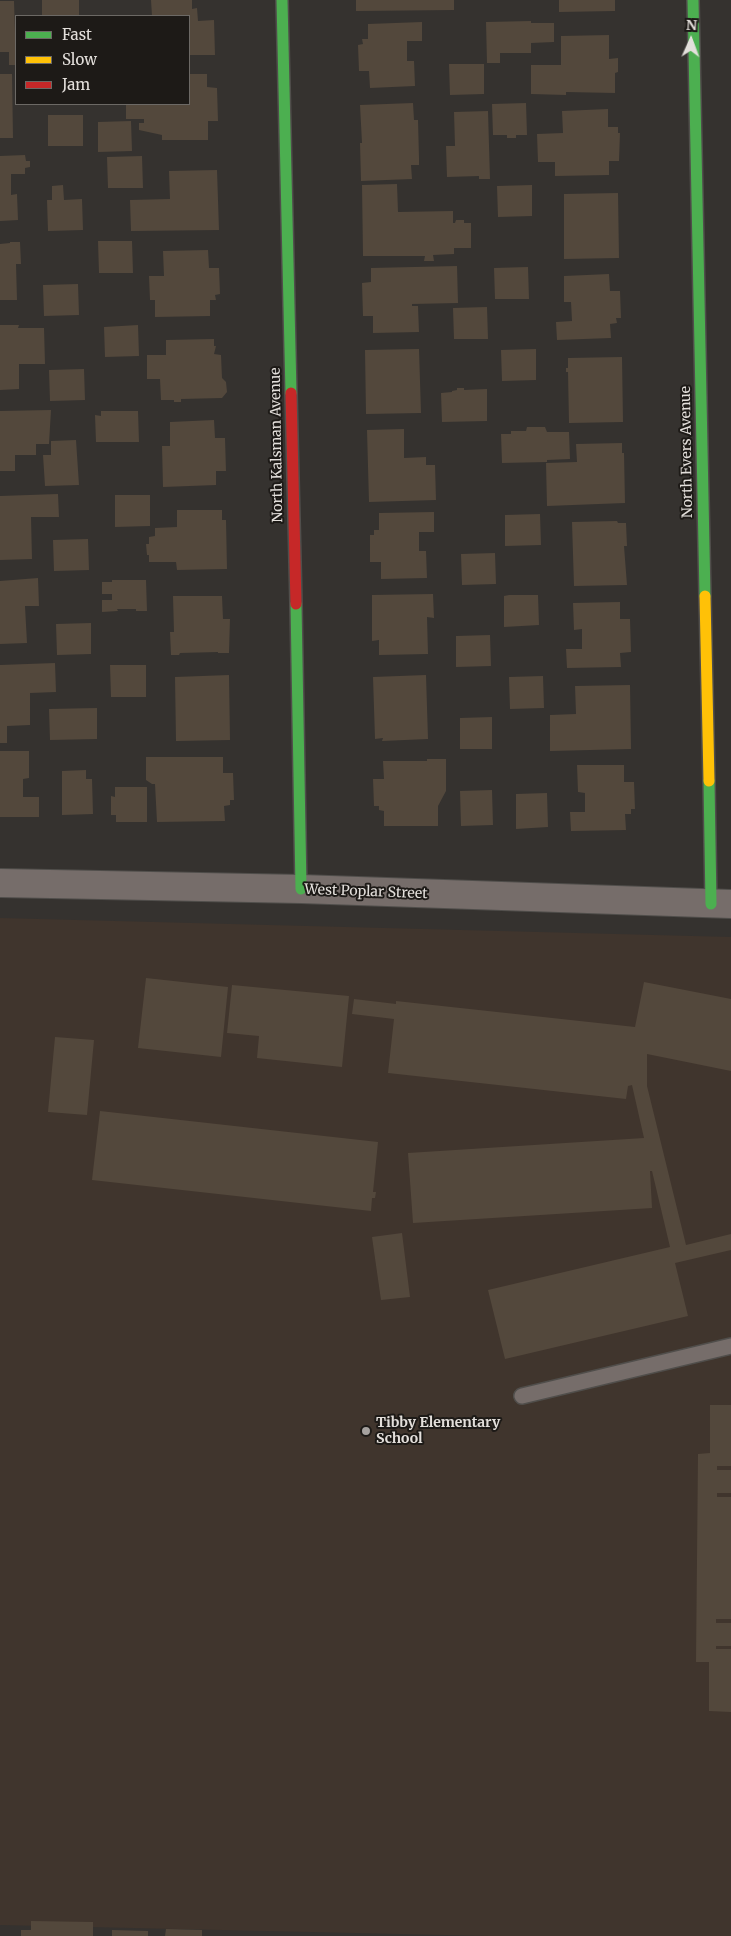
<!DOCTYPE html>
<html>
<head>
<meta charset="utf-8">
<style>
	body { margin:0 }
	#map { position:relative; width:731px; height:1936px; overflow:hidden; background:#35322f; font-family:Merriweather,serif }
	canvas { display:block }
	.legend { position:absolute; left:15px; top:15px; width:175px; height:90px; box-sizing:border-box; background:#1d1a17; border:1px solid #6c6965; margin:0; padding:6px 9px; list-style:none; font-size:15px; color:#e3dfdb }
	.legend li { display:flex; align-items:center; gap:10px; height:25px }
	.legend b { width:25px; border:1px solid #6c6965 }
	.north { position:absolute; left:666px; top:15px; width:50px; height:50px; -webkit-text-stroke:4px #1d1a17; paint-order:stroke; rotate:2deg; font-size:14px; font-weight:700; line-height:20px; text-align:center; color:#e3dfdb }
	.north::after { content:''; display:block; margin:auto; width:18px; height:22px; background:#e3dfdb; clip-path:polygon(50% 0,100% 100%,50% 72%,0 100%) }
</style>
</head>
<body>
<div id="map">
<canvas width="731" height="1936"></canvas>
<ul class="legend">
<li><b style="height:6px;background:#4caf50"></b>Fast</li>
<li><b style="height:6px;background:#ffc107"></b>Slow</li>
<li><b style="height:6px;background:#c62828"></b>Jam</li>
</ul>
<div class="north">N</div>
</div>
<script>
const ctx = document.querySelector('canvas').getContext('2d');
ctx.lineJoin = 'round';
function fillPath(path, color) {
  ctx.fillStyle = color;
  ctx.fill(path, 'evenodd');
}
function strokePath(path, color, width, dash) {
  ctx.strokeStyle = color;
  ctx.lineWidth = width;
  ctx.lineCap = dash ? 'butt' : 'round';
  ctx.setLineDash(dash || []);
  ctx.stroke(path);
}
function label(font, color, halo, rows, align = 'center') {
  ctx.font = font + ' Merriweather,serif';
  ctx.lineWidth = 4;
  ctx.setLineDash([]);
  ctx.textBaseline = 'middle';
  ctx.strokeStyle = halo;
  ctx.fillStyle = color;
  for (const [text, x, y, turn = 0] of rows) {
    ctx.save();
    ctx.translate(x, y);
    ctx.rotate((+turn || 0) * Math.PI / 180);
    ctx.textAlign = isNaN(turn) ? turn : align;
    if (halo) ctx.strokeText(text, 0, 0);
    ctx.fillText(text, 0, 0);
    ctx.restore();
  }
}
fillPath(new Path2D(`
	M0 918 731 937V1936H488L0 1925Z`), '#40352d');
fillPath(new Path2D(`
	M42 0H79V16H42Z
	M151 0H192V9L197 8 198 21 214 20 215 55H190L189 16H152Z
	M356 0H454V10L356 11Z
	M559 0H615V11L559 12Z
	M0 1H14L16 65H9V52H0Z
	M531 21V23H554V42L531 43V53H500V63H487L486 22Z
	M422 22V41H407V61H414L415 86 370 88 369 71H359L358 45 363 44 362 39H368V24Z
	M609 35V59L618 58V72L615 73V93L566 92V95L531 94V65H561V36Z
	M449 64H484V94L450 95Z
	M0 74H12L13 138H0Z
	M189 74H207V87L217 88 218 121H208V140H162V135L139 130V123H144V119H126V104H189Z
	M413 103 414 120H418L419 158V165H411L412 179 361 181 360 143H362L360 105Z
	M526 103 527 135H516V138H507V135H493L492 104Z
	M608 109V127H618V133H620L619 161H609V175L555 176V162H538L537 134 563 133 562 111Z
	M488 111 490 179H479V176L447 177 446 146H455L454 112Z
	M48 115H83V146H48Z
	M131 121 132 151 98 152V122Z
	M25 155 26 161H30V167L25 168V174H11V195L17 194 18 220 0 221V156Z
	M142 156 143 188H108L107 157Z
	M217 170 219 230 131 231 130 200 170 199 169 171Z
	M397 184 398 212 453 211V223H455L456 220H464V223H471V248H454V254L433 255 434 261H424L425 256H363L362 185Z
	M63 185 64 200 82 199 83 230 48 231 47 200H52V186Z
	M532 185V216L498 217 497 186Z
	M618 193 619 258 564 259V194Z
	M98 241H132L133 273H99Z
	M10 242H20L21 264H16L17 300H0V244L10 243Z
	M208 250 209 268H219L220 294 215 295 216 300H210V316L155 317V300H150L149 276H164L163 251Z
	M457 266 458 303 412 304V306H418L419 332 373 333V316H363L362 283 371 282V268Z
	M528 267 529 299H495L494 268Z
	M609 274 610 291H620L621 318H616L617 323 610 324 611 338 557 340 556 322 572 321 571 302H564V276Z
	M78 284 79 315 44 316 43 285Z
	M487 307 488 339H454L453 308Z
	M0 325H19L18 328H44L45 364H19V389L0 390Z
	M138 325 139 356 105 357 104 327Z
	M214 339V346H216L214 354 221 355 222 378 226 382 227 392 222 398 181 399V402H174V400H161L160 379H147V355H166V340Z
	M419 349 421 413 366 414 365 350Z
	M536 349V380L502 381 501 350Z
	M622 357 623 422 569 423 568 372H566V368H568V358Z
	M84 369 85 400 50 401 49 370Z
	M457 388H464V390L487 389V421L442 422 441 393 452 392V391L457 390Z
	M51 410 49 444H36V455H15V471H0V411Z
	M101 411H138L139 442H96L95 415 101 416Z
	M214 420 215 438H225L226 471H216V485L163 487 162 446H170V422Z
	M527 427H545L547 432H569L570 459 547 460V462L502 463 501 434H511V431H526Z
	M404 429V458L426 457V465H435L436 500 369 502 367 430Z
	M76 440 79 485 45 486 43 455H51V441Z
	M622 443V453H624L625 503 547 506 546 463 577 462 576 444Z
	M58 494 59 517H31L32 559 0 560V496Z
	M115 495H150V526L115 527Z
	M177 510H222V520H226L227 569 177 570 176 562H149V555H147L146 544H149V537L155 536V528L177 527Z
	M434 512V532H419V551H426L427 578 381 579V562H370V535H374V530H379V513Z
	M540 514 541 545 505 546V515Z
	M617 521 618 523H626L627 546H624L627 585 574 586 572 522Z
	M88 539 89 570 54 571 53 540Z
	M495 553 496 584 462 585 461 554Z
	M38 578 39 606H25L27 643 0 644V581Z
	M112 580H146L147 611H136V609H117L118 611 102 612V600H112V594H102V582H112Z
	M433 594 434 618 427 617 428 654 379 655V640L372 641V595Z
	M509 595H538L539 625 504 627V596Z
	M173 596H222L223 619H230L229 653H218V652L180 653 179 655H171L170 632H174Z
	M620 602V619H630L631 652 620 653 621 667 567 668 566 649H582V629L574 630 573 603Z
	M91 623V654L57 655 56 624Z
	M490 635 491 666 456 667V636Z
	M55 663 56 692 30 693V725L7 726V743H0V665Z
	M110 665H146V697H111Z
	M229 675 230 740 176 741 175 677Z
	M426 675 428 739 382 741 383 738 375 739 373 677Z
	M543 676 544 708 510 709 509 677Z
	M630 685 631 749 550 751V715L576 714 575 686Z
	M97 708V739L50 740 49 709Z
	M492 717V749H460V718Z
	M0 751H29V778L23 779V797H39V817H0Z
	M146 757H223V773H233L234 800H230V805L224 806 225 821 157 822 155 784H152L146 780Z
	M427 759H446V791L438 806V826H384V811L379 810V806H374L373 779H384L383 761H427Z
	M577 765H624V782H634L635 809H631V814H625L626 830 571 831 570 812H585V793L578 792Z
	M86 770V779H92L93 814 62 815V771Z
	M115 787H147V822H116V815H111V796L115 797Z
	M492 790 493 825 461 826 460 791Z
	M547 793 548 827 516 829V794Z
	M146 978 228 987 221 1057 138 1048Z
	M644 982 731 999V1071L647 1054V1086L686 1245 731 1234V1250L675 1263 688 1316 505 1359 488 1290 670 1247 652 1171H650L652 1208 413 1223 408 1153 644 1138 632 1085 628 1086 626 1099 388 1073 394 1019 352 1014 354 999 396 1004V1001L635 1027Z
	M232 985 349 996 342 1067 257 1058 259 1036 227 1033Z
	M55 1037 94 1040 87 1115 48 1112Z
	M100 1111 378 1142 373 1192H376L375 1198H372L371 1211 92 1180Z
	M402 1233 410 1297 381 1300 372 1237Z
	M710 1405H731V1466H717V1470H731V1493H717V1497H731V1619H716V1623H731V1646H716V1649H731V1712L709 1711V1662H696L698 1454 710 1453Z
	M31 1921 93 1922V1936H21V1930H31Z
	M166 1929 202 1930V1936H165Z
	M112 1930 148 1931V1936H112Z`), '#53483c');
const lane = new Path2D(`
	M522 1396 731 1346`);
const street = new Path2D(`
	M0 883 301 889 731 904`);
const fast = new Path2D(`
	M282 0 291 393
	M693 0 705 596
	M296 604 301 889
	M709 781 711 904`);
const slow = new Path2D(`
	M705 596 709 781`);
const jam = new Path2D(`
	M291 393 296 604`);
strokePath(lane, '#504e4b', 18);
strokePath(street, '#504e4b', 30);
strokePath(fast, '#504e4b', 14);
strokePath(slow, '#504e4b', 14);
strokePath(jam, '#504e4b', 14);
strokePath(lane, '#766d6a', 15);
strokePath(street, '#766d6a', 28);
strokePath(fast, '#4caf50', 11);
strokePath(slow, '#ffc107', 11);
strokePath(jam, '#c62828', 11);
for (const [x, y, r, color] of [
	[366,1431,5,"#a6a29f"]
]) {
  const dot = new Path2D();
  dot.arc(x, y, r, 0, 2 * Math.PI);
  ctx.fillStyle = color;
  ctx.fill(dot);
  strokePath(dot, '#1d1a17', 2);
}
label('14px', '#e3dfdb', '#1d1a17', [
	["North Kalsman Avenue",277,445,-91],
	["North Evers Avenue",687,452,-91],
	["West Poplar Street",366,892,2]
]);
label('bold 14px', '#e3dfdb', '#1d1a17', [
	["Tibby Elementary",376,1423],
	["School",376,1439]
], 'left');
</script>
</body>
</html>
